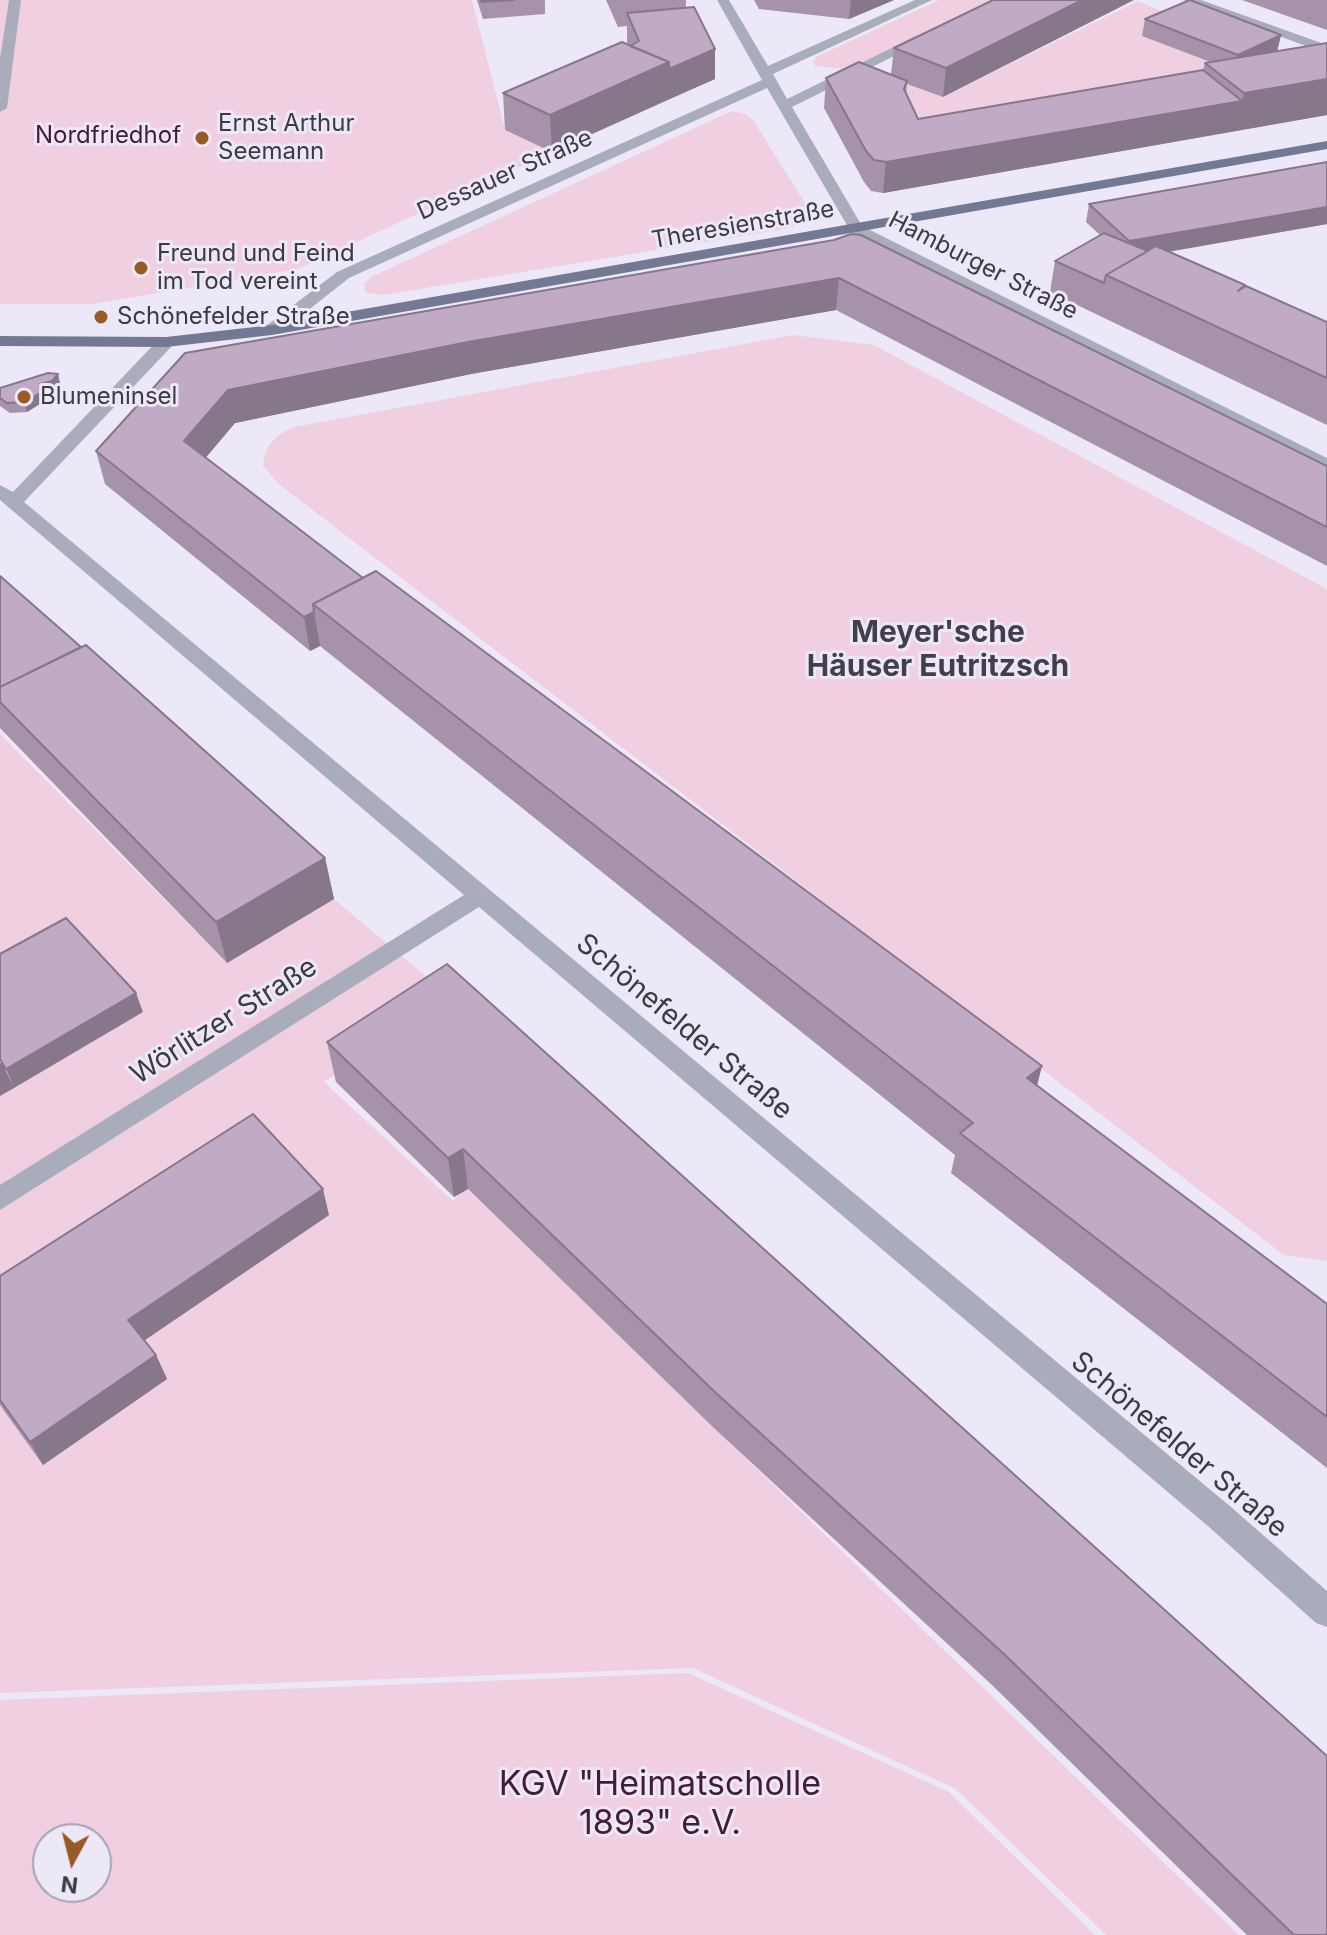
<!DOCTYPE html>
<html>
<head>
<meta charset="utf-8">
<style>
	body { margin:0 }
	#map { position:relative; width:1327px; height:1935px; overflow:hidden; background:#ece8f8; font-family:Inter,sans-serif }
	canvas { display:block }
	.north { position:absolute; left:32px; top:1823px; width:80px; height:80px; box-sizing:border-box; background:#ece8f8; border:2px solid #a6a3af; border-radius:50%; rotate:187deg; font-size:22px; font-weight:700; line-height:32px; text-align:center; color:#3d3b41 }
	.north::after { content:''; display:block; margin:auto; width:28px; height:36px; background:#9a5a24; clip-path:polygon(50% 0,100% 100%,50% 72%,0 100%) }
</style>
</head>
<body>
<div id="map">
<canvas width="1327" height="1935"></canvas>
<div class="north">N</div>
</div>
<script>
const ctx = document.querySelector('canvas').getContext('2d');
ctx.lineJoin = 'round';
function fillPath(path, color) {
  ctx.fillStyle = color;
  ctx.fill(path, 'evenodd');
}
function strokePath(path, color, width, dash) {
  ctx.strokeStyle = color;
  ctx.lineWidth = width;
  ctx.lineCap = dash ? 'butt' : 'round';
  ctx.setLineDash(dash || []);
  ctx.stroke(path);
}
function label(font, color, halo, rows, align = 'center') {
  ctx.font = font + ' Inter,sans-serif';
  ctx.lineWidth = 6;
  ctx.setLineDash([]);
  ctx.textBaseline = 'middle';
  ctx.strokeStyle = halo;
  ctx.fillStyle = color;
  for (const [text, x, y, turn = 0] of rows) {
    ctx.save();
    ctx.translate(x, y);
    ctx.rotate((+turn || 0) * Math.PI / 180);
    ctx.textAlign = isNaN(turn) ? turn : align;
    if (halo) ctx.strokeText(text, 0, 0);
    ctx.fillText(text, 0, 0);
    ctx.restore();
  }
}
fillPath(new Path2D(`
	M0 0H472L505 130 552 152 298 269 93 304H0Z
	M939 0H993L847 69 815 66 813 61 818 56Z
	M1138 1 1178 18 1143 36 1233 72 1327 71 920 146 891 77 943 97Z
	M732 111 746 114 753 120 815 219 784 229 383 295 365 292 364 284 371 277Z
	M793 335 874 345 1327 589V1261L1284 1255 280 485 263 466C265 444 274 436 294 427Z
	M0 734 227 963 334 899 448 995 324 1082 453 1201 466 1188 1239 1935H1106L956 1789 693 1668 0 1693Z
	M688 1673 949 1792 1095 1935H0V1700ZM48 1839H96V1887H48Z`), '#f0d0e0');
fillPath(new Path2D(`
	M9 0H21L7 108 0 112V59Z
	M717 0H729L768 66 915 0H932L773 74 787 99 916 36 928 39 792 107 862 226 1327 458V470L851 232 767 88 349 278 278 334H266V326L337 272 762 80Z
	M1183 0H1201L1327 45V54Z
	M166 337 172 338V346L24 502 1231 1507 1327 1591V1627L1316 1623 1209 1527 479 907 0 1210V1185L464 895 0 500V485L13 492 160 338Z`), '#a9adbb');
fillPath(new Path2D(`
	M1327 141V149L272 335 166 347 0 346V336L166 337 272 325Z`), '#737992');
fillPath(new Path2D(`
	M477 0H545V14L483 19Z
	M606 0H686V8L715 79 552 152 505 130 503 93 628 45 627 42V26L618 27Z
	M754 0H894L849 19 759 9Z
	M993 0 943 97 907 84 906 93 918 119 1203 70 1205 63 1210 62 1142 36 1145 19 1281 35 1277 51 1327 115 883 193 871 191 864 182 824 108 826 78 891 74 894 48Z
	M1242 0H1327V30Z
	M1327 162V224L1168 252 1244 287 1327 322V425L1050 292 1055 261 1100 235 1086 222 1089 204Z
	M834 240 1327 466V566L836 310 471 374 235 423 206 457 363 578 1327 1304V1468L951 1173 955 1155 320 646 310 651 105 484 96 451Z
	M58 374 60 384 54 391 43 394V402L27 412 10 413 0 406V388Z
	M0 576 325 858 334 899 227 963 0 728Z
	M447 964 1327 1935H1247L992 1685 715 1429 468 1189 454 1197 336 1082 327 1042Z
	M329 1215 145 1340 156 1355 167 1379 43 1465 0 1405V1276Z`), '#a692a9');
fillPath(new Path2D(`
	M851 0H894L849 19Z
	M1082 0H1134L943 97 946 68Z
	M1281 35 1277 52 1234 72 1238 55Z
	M715 49V79L669 99V69Z
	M669 62V99L552 152 550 115Z
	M1327 79V115L883 193 886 162 1242 101 1244 93Z
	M1327 207V224L1125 259 1129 241Z
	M839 278 836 310 471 374 235 423 192 474 184 441 228 390 468 342Z
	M58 374 60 384 54 391 43 394V402L27 412 24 402 40 384Z
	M314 612 320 646 310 651 304 617Z
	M325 858 334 899 227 963 216 922Z
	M136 993 143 1012 14 1088 6 1069Z
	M2 1062 14 1088 0 1096V1063Z
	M1042 1066 1032 1106 1027 1078Z
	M463 1149 468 1189 454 1197 448 1158Z
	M323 1189 329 1215 139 1344 128 1320Z
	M156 1355 167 1379 43 1465 30 1442Z`), '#87778a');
const building = new Path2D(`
	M481 0H514L482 2Z
	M993 0H1082L946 68 894 48Z
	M1190 0 1281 35 1238 55 1145 19Z
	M694 7 715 49 669 69V62L630 46 639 41 627 13Z
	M622 42 669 62 550 115 503 93Z
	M1327 43V79L1244 93 1205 63Z
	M859 62 907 81 904 89 918 119 1203 70 1242 101 886 162 874 160 866 151 826 78Z
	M1327 162V207L1129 241 1089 204Z
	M1104 233 1148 251 1106 275 1104 283 1055 261Z
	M851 234 861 235 1327 466V527L839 278 468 342 228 390 184 441 363 578 313 604 314 612 304 617 96 451 185 353 834 240Z
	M1156 246 1245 285 1238 291 1246 286 1327 322V378L1106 275Z
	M48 373 58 374 52 381 40 384V393L24 402 7 403 0 398V388Z
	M376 571 1042 1066 1027 1078 1327 1304V1417L960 1133 973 1123 313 604Z
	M0 576 81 647 0 687Z
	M86 645 325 858 216 922 0 702V687Z
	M66 918 136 993 6 1069 0 1059V954Z
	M447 964 1327 1756V1935H1294L1004 1654 716 1393 463 1149 448 1158 327 1042Z
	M253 1114 323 1189 128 1320 156 1355 30 1442 0 1400V1276Z`);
fillPath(building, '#c1aac5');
strokePath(building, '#87778a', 2);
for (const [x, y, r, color] of [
	[202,138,8,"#9a5a24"],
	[141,268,8,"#9a5a24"],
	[101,317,8,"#9a5a24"],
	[24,397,8,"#9a5a24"]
]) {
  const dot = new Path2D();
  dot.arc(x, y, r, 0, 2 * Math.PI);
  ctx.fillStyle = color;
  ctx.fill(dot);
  strokePath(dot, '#ece8f8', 3);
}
label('24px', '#3d3b41', '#ece8f8', [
	["Ernst Arthur",218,124],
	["Seemann",218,152],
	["Freund und Feind",157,254],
	["im Tod vereint",157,282],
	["Schönefelder Straße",117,317],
	["Blumeninsel",40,397]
], 'left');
label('24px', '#461b35', '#ece8f8', [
	["Nordfriedhof",108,136]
]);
label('24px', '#3d3b41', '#ece8f8', [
	["Dessauer Straße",505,175,-24],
	["Theresienstraße",743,225,-10],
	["Hamburger Straße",983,266,27]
]);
label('28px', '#3d3b41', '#ece8f8', [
	["Wörlitzer Straße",224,1021,-32],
	["Schönefelder Straße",684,1027,40],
	["Schönefelder Straße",1179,1445,40]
]);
label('bold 30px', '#423f4b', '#ece8f8', [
	["Meyer'sche",938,633],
	["Häuser Eutritzsch",938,667]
]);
label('34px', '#461b35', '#ece8f8', [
	["KGV \"Heimatscholle",660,1785],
	["1893\" e.V.",660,1824]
]);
</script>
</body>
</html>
